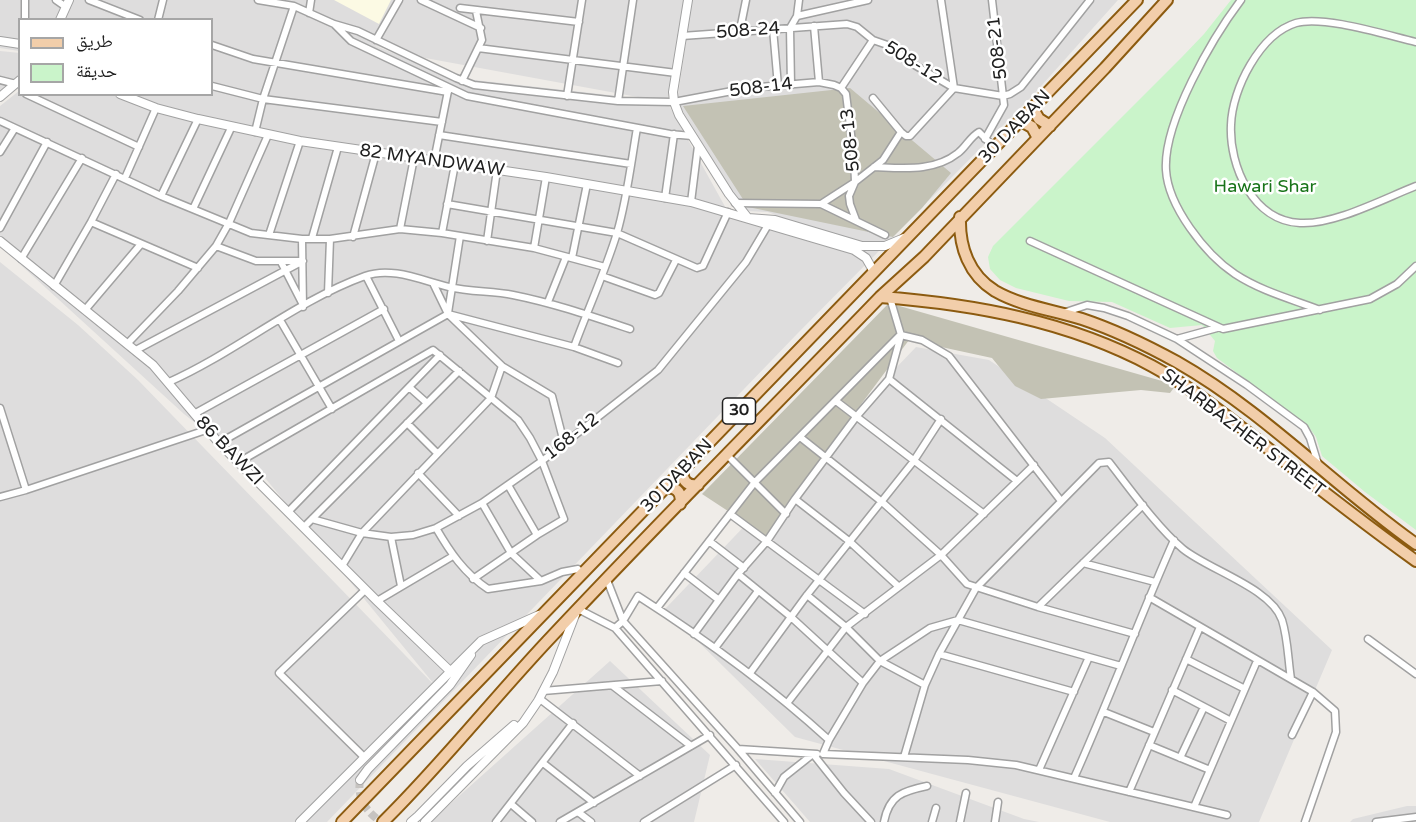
<!DOCTYPE html>
<html>
<head>
<meta charset="utf-8">
<style>
	body { margin:0 }
	#map { position:relative; width:1416px; height:822px; overflow:hidden; background:#efece8; font-family:"Varela Round","Noto Naskh Arabic",sans-serif }
	canvas { display:block }
	.legend { position:absolute; left:18px; top:18px; width:195px; height:78px; box-sizing:border-box; background:#fff; border:2px solid #a6a6a6; margin:0; padding:8px 10px; list-style:none; font-size:18px; color:#202020 }
	.legend li { display:flex; align-items:center; gap:12px; height:30px }
	.legend b { width:30px; border:2px solid #a6a6a6 }
</style>
</head>
<body>
<div id="map">
<canvas width="1416" height="822"></canvas>
<ul class="legend">
<li><b style="height:8px;background:#f2ceaa"></b>طريق</li>
<li><b style="height:16px;background:#caf4ca"></b>حديقة</li>
</ul>
</div>
<script>
const ctx = document.querySelector('canvas').getContext('2d');
ctx.lineJoin = 'round';
function fillPath(path, color) {
  ctx.fillStyle = color;
  ctx.fill(path, 'evenodd');
}
function strokePath(path, color, width, dash) {
  ctx.strokeStyle = color;
  ctx.lineWidth = width;
  ctx.lineCap = dash ? 'butt' : 'round';
  ctx.setLineDash(dash || []);
  ctx.stroke(path);
}
function label(font, color, halo, rows, align = 'center') {
  ctx.font = font + ' "Varela Round",sans-serif';
  ctx.lineWidth = 5;
  ctx.setLineDash([]);
  ctx.textBaseline = 'middle';
  ctx.strokeStyle = halo;
  ctx.fillStyle = color;
  for (const [text, x, y, turn = 0] of rows) {
    ctx.save();
    ctx.translate(x, y);
    ctx.rotate((+turn || 0) * Math.PI / 180);
    ctx.textAlign = isNaN(turn) ? turn : align;
    if (halo) ctx.strokeText(text, 0, 0);
    ctx.fillText(text, 0, 0);
    ctx.restore();
  }
}
fillPath(new Path2D(`
	M0 0H69L59 19 20 20 19 51 0 48Z
	M70 0H684L667 102 728 212 807 228 768 212 745 211 677 102 692 0H1118L1034 94 797 334 327 822H0V262L78 325 138 380 438 689 266 479 184 414 0 246V106L19 91 20 94H212V20L61 19ZM373 45 409 55 654 100 456 78Z
	M0 51 20 53 19 75 0 93Z
	M916 347 989 360 1105 438 1332 650 1259 822H1110L795 737 665 609Z
	M610 661 710 755 694 822H430Z
	M755 759 889 769 1024 819 1039 822H810Z
	M1407 806H1416V822H1350L1353 819Z`), '#dedddd');
fillPath(new Path2D(`
	M334 0H391L379 24Z`), '#fcfae4');
fillPath(new Path2D(`
	M850 88 951 173 922 208 893 237 748 207 683 106Z
	M889 303 1176 385 1170 393 1141 390 1041 399 1015 386 992 358 909 340 786 505 766 536 702 494Z`), '#c3c2b4');
fillPath(new Path2D(`
	M1231 0H1416V530L1365 492 1322 456 1316 437 1308 426 1217 358 1213 351 1215 341 1202 325 1170 328 1112 302 1069 301 1016 288 1000 280 990 269 988 257 993 246 1182 57 1204 34Z`), '#caf4ca');
strokePath(new Path2D(`
	M360 780C357 799 366 811 381 822`), '#c6c3c0', 8, [8, 4]);
const minor = new Path2D(`
	M56 0 66 7
	M89 0 140 20
	M258 0 294 6 334 24 358 31 456 78 474 85 618 101 674 102 748 88 819 82 834 85 841 88 846 94 854 158 855 182 849 196 850 204 856 220
	M421 0 481 28
	M1241 0C1213 37 1163 122 1166 170 1168 206 1205 254 1235 274 1261 291 1291 299 1320 310
	M460 8 579 22
	M309 13 311 0
	M797 16 868 0
	M25 20V0
	M158 20 163 0
	M334 24 351 41 467 96 670 134 692 136
	M814 26 819 82
	M773 29 778 86
	M740 30 746 0
	M682 36 847 24 857 27 873 40 893 47 906 60 954 88 1003 96 1010 94 1021 87 1090 0
	M376 40 399 0
	M1416 42C1386 35 1323 15 1296 23 1260 34 1232 89 1231 125 1229 166 1253 221 1300 223 1334 225 1383 199 1416 186
	M212 45 253 59 448 92
	M478 48 676 73
	M0 80 16 84
	M462 81 482 40 476 11
	M791 85 790 28 797 16 799 0
	M212 86 263 99 442 122
	M841 88 873 40
	M26 94 139 147
	M567 96 582 0
	M873 98 901 132 906 136H910L954 88 941 0
	M618 101 633 0
	M0 121 161 196 251 233 302 239H330L400 229 442 233 534 248 605 267
	M255 132 263 99 294 6
	M439 135 631 164
	M985 139 1004 105 992 0
	M0 152 15 128
	M434 161 448 91
	M874 167C903 168 934 172 958 153 966 147 970 137 979 132L995 148
	M125 178 156 108
	M161 196 198 119
	M665 198 674 134
	M691 202 698 146
	M735 203 821 204 885 235
	M447 204 617 233 697 268 703 266 728 212
	M821 204 855 182 883 160 901 132
	M193 209 231 128
	M91 222 198 268
	M0 228 47 142
	M400 229 414 158
	M442 233 455 164
	M269 235 300 141
	M353 237 376 153
	M312 238 338 147
	M302 239 303 307
	M487 241 497 170
	M1030 241 1223 329 1370 299 1397 284 1416 266
	M216 246 256 261H299
	M534 248 546 177
	M572 258 587 184
	M21 259 82 158
	M281 262 302 303
	M366 276 399 341
	M602 276 655 295 659 293 676 260
	M433 283 448 314 502 366 552 396 564 443
	M54 286 91 222 116 174
	M328 293 330 239
	M890 298 901 335 922 340 949 356 1061 501
	M548 302 566 257
	M85 310 141 244
	M1066 312 1087 305 1104 308 1128 316 1177 339 1247 385 1304 427 1310 438 1318 464
	M448 313 460 236
	M280 320 332 409
	M1177 339 1217 328
	M128 343 178 291 216 246 229 223 268 135
	M574 347C588 309 605 272 617 233 627 199 631 163 637 128
	M136 350 303 261
	M889 379 1017 481
	M169 382C236 352 296 301 365 276 392 266 423 281 449 287 470 292 492 291 513 295 553 303 591 316 630 329
	M409 387 427 403
	M836 401 984 514
	M0 408 26 490
	M194 414 384 309
	M407 423 437 453
	M800 437 882 502 941 555 967 584 1038 607 1135 634
	M219 443 448 314 574 347 618 363
	M727 455 786 514
	M239 462 433 350 518 420 530 438 542 461 564 519 537 535 473 579
	M418 473 459 516
	M508 485 537 535
	M0 497 26 490 206 430
	M795 499 849 541 898 586
	M482 503 511 553 541 581 562 572 578 569 581 573
	M288 512 440 355
	M730 514 865 614
	M312 519 362 533 391 537 413 535 436 528 482 503 542 461 658 370 746 262 768 225
	M304 527 459 371
	M436 528C450 552 464 573 488 589L541 581
	M391 537 401 586
	M709 541 744 568
	M1083 563 1155 582
	M342 566 362 533 491 398 502 366
	M684 573 719 600
	M738 574 791 617 863 683
	M607 580 623 621 738 749 800 822
	M807 595 846 627 880 661 925 685
	M1149 597 1313 692 1335 711 1336 732 1305 822
	M377 601 453 556
	M1038 607 1143 505
	M657 608 755 482 900 335
	M578 609 615 628 784 822
	M615 628 623 621 638 596C705 639 770 686 829 740L823 754 968 760 1016 765 1227 815
	M694 634 738 574 767 541 795 499 856 417 889 379 901 335
	M1368 639 1416 674
	M715 648 758 591
	M939 654 1074 692
	M1186 659 1245 689
	M750 673 807 595 913 462 941 419
	M613 686 691 746
	M1172 690 1231 721
	M543 691 662 681
	M540 699 640 776
	M788 702 846 627 941 555 1034 465
	M1104 712 1154 732
	M1292 735 1313 692
	M829 740 863 683 880 661 930 628 958 620 1121 666
	M1149 745 1210 770
	M738 749 817 754
	M813 754 844 793 871 822
	M364 757 279 673 365 590
	M904 757 925 685 939 654 976 588 1099 463 1109 462C1130 489 1158 528 1183 549 1209 570 1271 588 1282 620 1288 639 1288 660 1291 679
	M1180 758 1204 707
	M543 763 594 803
	M1039 770 1089 657
	M1074 778C1109 700 1139 619 1174 540
	M1129 792 1200 627
	M775 793 784 777 813 754
	M511 804 532 822
	M1194 807 1257 661
	M578 812 591 822
	M496 822 573 723
	M560 822 710 735
	M644 822 736 765
	M884 822C889 795 903 791 927 786
	M932 822 936 808
	M960 822 966 793
	M995 822 998 802
	M1376 822 1416 817`);
const tertiary = new Path2D(`
	M688 0 673 92 674 102 679 115 729 194 748 218 775 220 862 246H885L904 238
	M60 20 69 0
	M0 41 20 44
	M120 94 156 108 198 119 300 141 546 177 691 202 854 250 866 258 874 272
	M0 97 20 80
	M0 241 153 365 219 443 377 601 450 671
	M360 780 368 769 450 685 471 655
	M300 822 481 641 539 615
	M411 822 418 816 467 766 514 725
	M425 822 523 723 538 701 553 672 575 615`);
const primary = new Path2D(`
	M1033 109 1039 119 1050 126
	M1021 121 1032 127 1038 138
	M960 217C959 247 969 275 995 291 1021 306 1053 310 1082 319 1115 330 1146 345 1177 362 1265 412 1334 486 1416 544
	M880 297C974 304 1068 321 1152 366 1191 387 1225 415 1260 442 1312 483 1363 523 1416 561
	M684 468C680 479 687 487 698 485
	M663 489C675 485 683 492 680 504
	M342 822 1137 0
	M383 822C443 763 496 695 554 634 661 520 772 409 880 297L924 257 1105 68 1167 0`);
strokePath(minor, '#a1a1a1', 9);
strokePath(tertiary, '#a1a1a1', 10);
strokePath(primary, '#8c5b10', 14);
strokePath(minor, '#fff', 6);
strokePath(tertiary, '#fff', 8);
strokePath(primary, '#f2ceaa', 10);
for (const [x, y, w] of [
	[739,411,33]
]) {
  const box = new Path2D();
  box.roundRect(x - w / 2, y - 13, w, 26, 4.5);
  ctx.fillStyle = '#fff';
  ctx.fill(box);
  strokePath(box, '#202020', 1.5);
}
label('bold 16px', '#202020', null, [
	["30",739,411]
]);
label('18px', '#202020', '#fff', [
	["508-24",748,31,-4],
	["508-21",998,48,-97],
	["508-12",913,63,32],
	["508-14",761,88,-7],
	["30 DABAN",1015,127,-46],
	["508-13",851,140,-96],
	["82 MYANDWAW",432,161,8],
	["SHARBAZHER STREET",1243,433,37],
	["168-12",572,437,-38],
	["86 BAWZI",229,451,46],
	["30 DABAN",677,476,-46]
]);
label('18px', '#187419', '#fff', [
	["Hawari Shar",1265,187]
]);
</script>
</body>
</html>
